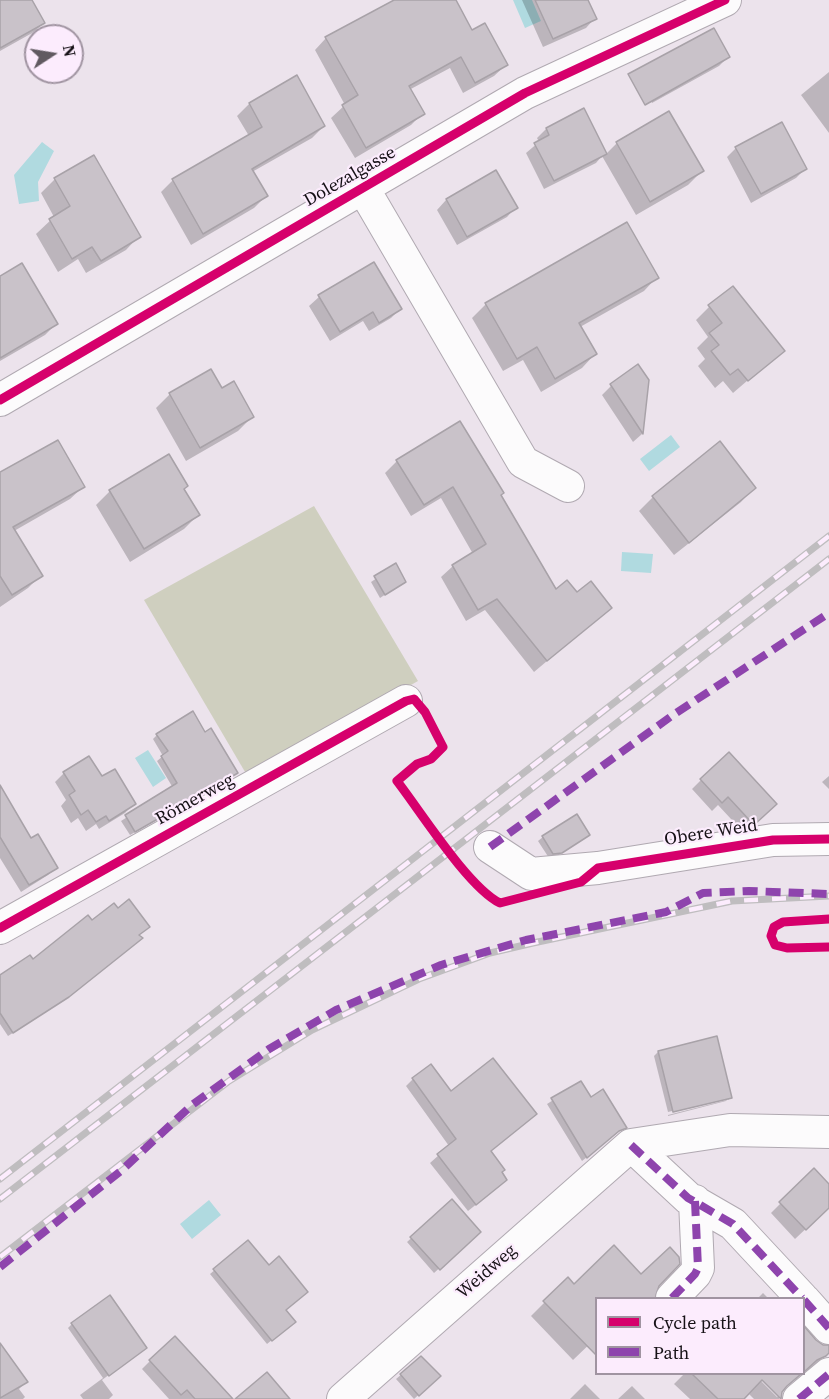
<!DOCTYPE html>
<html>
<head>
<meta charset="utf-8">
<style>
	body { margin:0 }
	#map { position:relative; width:829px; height:1399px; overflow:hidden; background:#ece3ec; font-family:"Source Serif 4",serif }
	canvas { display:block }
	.legend { position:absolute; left:595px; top:1297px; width:210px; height:78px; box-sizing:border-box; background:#fcecfd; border:2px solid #a094a1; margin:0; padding:8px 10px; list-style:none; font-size:18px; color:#161116 }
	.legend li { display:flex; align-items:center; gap:12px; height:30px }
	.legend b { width:30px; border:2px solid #a094a1 }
	.north { position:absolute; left:24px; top:24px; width:60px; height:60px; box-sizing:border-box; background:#fcecfd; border:2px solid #a094a1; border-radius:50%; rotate:78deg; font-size:16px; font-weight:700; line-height:24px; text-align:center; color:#161116 }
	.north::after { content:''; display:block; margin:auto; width:21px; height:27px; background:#615a61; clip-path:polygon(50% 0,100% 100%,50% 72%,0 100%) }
</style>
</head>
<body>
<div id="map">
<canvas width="829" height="1399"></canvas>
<ul class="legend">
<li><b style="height:8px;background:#d6006c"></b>Cycle path</li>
<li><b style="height:8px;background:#8e44ad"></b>Path</li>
</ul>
<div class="north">N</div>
</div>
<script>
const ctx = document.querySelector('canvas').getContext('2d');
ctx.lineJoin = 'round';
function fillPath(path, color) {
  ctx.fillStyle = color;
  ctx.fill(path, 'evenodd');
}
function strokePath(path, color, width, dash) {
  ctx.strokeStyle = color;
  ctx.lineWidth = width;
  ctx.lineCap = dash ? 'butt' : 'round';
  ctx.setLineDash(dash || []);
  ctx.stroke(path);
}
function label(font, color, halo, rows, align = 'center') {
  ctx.font = font + ' "Source Serif 4",serif';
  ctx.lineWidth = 4.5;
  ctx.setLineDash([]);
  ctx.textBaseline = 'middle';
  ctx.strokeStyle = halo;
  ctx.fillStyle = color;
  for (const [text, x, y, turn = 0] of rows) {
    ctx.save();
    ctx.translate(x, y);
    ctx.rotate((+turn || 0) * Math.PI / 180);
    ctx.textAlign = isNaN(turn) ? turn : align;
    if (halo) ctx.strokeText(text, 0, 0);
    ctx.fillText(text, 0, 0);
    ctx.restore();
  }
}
fillPath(new Path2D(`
	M314 506 418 681 248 777 144 600Z`), '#cfcfbf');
fillPath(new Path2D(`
	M513 0H532L541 21 525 28Z
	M42 142 54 151 38 182 39 201 19 204 14 175Z
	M671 435 680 447 649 471 640 459Z
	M622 552 653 554 651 573 621 571Z
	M148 750 166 778 153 787 135 758Z
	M209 1200 221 1215 192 1239 180 1224Z`), '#b0dae0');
fillPath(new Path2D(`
	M0 0H30L43 23 34 32 0 51Z
	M397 0H454L471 32 506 65 494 76 463 93 450 68 409 90 423 113 411 125 355 158 331 118 345 105 315 50 326 38Z
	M522 0H587L595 18 586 28 543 47Z
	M728 57 719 66 652 103 643 74Z
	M829 72V133L801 95Z
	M296 78 324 126 312 138 252 172 266 196 254 208 191 245 161 192 173 180 249 136 237 116 249 104Z
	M644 127 702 171 688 185 636 215 602 156 596 163 544 189 526 153 539 142 537 138 546 129 606 154 617 143Z
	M736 148 805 169 796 178 751 203 727 157Z
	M93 157 139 236 126 250 86 273 78 259 58 272 36 234 54 217 41 193 54 180Z
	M496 172 516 207 507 217 457 245 437 210 446 200Z
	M373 264 400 309 391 318 369 331 363 321 330 341 309 306 319 297Z
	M0 277 56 324 45 335 0 361Z
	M657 277 644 291 580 327 595 354 582 368 541 392 523 360 503 371 472 318 486 304Z
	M709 307 783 350 733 393 723 381 715 388 698 366 705 359 697 348 708 337 696 320Z
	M211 371 221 390 252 417 238 431 186 461 156 408 170 394Z
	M647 380 642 434 633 442 602 395 611 386Z
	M719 444 754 488 741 502 674 555 639 511 653 497Z
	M169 456 182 490 198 515 184 529 130 562 96 505 110 491Z
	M397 461 499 495 555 592 577 594 610 608 534 672 485 610 466 621 441 577 453 566 473 554 441 498 411 516 385 473Z
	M0 474 83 487 70 499 14 531 41 575 28 588 0 607Z
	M395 566 404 582 380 598 371 582Z
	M205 734 236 772 232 777 130 835 121 821 173 788 157 761 163 756 153 739 157 735Z
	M64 773 101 778 134 803 125 813 99 829 96 824 86 831 78 818 71 823 61 806 66 800 55 782Z
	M829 776V789L822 782Z
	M701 780 765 813 744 833 718 805 712 811 692 789Z
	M0 797 31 841 56 867 48 875 21 892 0 858Z
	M588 835 556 857 549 858 538 841 543 837Z
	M92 922 138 935 136 942 63 1001 8 1036 0 1024V976L33 961Z
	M658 1052 731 1097 728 1100V1097L668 1112 654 1056Z
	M413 1079 450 1093 535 1114 489 1152 500 1173 498 1187 468 1211 430 1163 449 1146 406 1086Z
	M580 1083 590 1099 625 1127 582 1161 547 1104Z
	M727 1100 726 1101 668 1116V1115Z
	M814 1170 829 1186V1207L795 1239 771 1213Z
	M451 1202 479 1232 434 1273 407 1242Z
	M248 1242 285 1311 289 1326 267 1344 210 1274Z
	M614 1248 641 1276 670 1249 678 1258V1263L658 1285 651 1298H596V1338L573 1360 531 1316 568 1279 574 1286Z
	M763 1293 768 1298H758Z
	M72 1324 145 1348 102 1380 113 1395 109 1399H83L80 1395 103 1378 68 1328Z
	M804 1333 809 1338 829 1349V1351L817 1363 781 1391 779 1399H754L748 1393 742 1399H690L674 1384 684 1374H804ZM758 1374 780 1395 777 1397 756 1376Z
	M0 1348 26 1382 19 1389 25 1397 23 1399H0Z
	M421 1358 439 1376 414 1399 396 1379Z
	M150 1361 231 1399H169L142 1369Z
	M585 1384 600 1399H570Z
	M632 1386 645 1399H618Z`), '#0003');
const building = new Path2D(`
	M0 0H32L45 23 0 48Z
	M394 0H456L472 30 485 23 508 65 475 83 461 57 409 86 425 114 366 148 342 105 358 95 325 37Z
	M535 0H588L597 19 553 39Z
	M714 28 730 57 645 105 628 74Z
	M297 75 325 126 252 169 268 196 203 234 172 179 262 127 249 103Z
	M584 108 607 154 554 181 534 143 549 135 546 128Z
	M669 111 704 171 650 202 616 142Z
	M782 122 807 169 761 194 735 147Z
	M94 155 141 237 101 261 92 247 72 259 49 219 70 206 54 178Z
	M496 170 518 208 467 237 446 199Z
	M627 222 659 278 579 323 597 354 555 379 537 347 517 359 485 303Z
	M374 262 402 309 379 323 373 312 340 332 318 295Z
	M22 263 58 324 0 358V276Z
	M733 286 785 351 748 381 738 369 730 375 711 351 719 345 709 333 722 323 708 305Z
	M638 364 649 380 643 434 610 384Z
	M211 369 222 388 234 381 254 417 200 448 169 393Z
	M460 421 504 493 501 495 556 589 567 580 577 592 591 581 612 608 547 661 497 599 478 610 452 565 486 544 453 487 424 505 396 460Z
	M58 440 85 487 13 527 43 576 12 595 0 576V472Z
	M720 441 756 488 689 543 652 496Z
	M169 454 188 486 184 489 200 515 144 549 109 490Z
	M396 563 406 582 385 595 374 576Z
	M193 711 205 732 211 728 238 773 135 832 125 815 177 783 161 756 168 751 156 734Z
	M729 752 777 804 754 825 728 797 722 803 700 779Z
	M89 756 102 776 115 769 136 804 109 821 106 816 96 822 88 810 81 815 69 795 75 791 63 772Z
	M0 785 31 838 38 834 58 868 29 885 0 837Z
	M577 814 590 835 562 853 553 854 542 836Z
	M129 899 150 927 139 935 143 938 69 997 13 1033 0 1013V975L30 955 33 959 88 915 92 920 114 903 118 908Z
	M717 1036 732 1098 673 1112 658 1051Z
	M493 1058 537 1114 491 1151 505 1170 502 1172 507 1180 476 1205 437 1154 456 1139 412 1078 431 1064 451 1091Z
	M581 1081 591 1097 603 1089 627 1128 619 1131 587 1158 551 1098Z
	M814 1168 829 1184V1208L806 1230 779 1202Z
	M452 1199 481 1232 440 1270 410 1237Z
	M248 1240 269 1265 279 1256 308 1292 286 1310 296 1322 272 1341 213 1269Z
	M614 1245 641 1274 670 1247 679 1257 680 1264 659 1286 655 1299H597V1356L543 1301 568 1277 574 1284Z
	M110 1295 147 1348 109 1376 71 1323Z
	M804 1326 816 1340 823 1345H829V1353L826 1356 817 1360 804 1372Z
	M175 1336 233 1399H195L187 1390 181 1395 149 1360Z
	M0 1343 28 1382 0 1398Z
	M421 1356 441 1376 419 1396 400 1374Z
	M267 1372 290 1399H235Z
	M692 1374H801L787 1386 782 1392 781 1399 762 1380 744 1399H718Z`);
fillPath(building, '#c9c2c9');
strokePath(building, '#a8a2a8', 1.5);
const minor = new Path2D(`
	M363 188 523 462 568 486
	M0 400 525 93 725 0
	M490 847 531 874 598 868 773 840 829 839
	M0 928 406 701
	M631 1145 688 1198 733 1224 802 1298
	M672 1298 695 1274 698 1268 695 1201
	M804 1300 829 1328
	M343 1399 631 1145 730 1130 829 1132
	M799 1399 829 1374`);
strokePath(minor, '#b0a9b1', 34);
strokePath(minor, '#fcfbfc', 32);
const rail = new Path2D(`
	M0 1179 829 536
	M0 1199 829 559
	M0 1257 229 1081 312 1030 419 979 490 953 533 943 732 901 829 896`);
strokePath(rail, '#bfbdbf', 7);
strokePath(rail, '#fcecfd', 4.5, [14]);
strokePath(new Path2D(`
	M490 847 673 715 829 613
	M631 1145 688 1198 733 1224 802 1298
	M0 1267 122 1170 192 1105 269 1049 336 1010 441 965 526 940 666 912 703 893 749 891 829 894
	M672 1298 695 1274 698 1268 695 1201
	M804 1300 829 1328
	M799 1399 829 1374`), '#8e44ad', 8, [15, 8]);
strokePath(new Path2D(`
	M0 400 525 93 725 0
	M829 919 783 922 774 927 771 936 775 945 787 948 829 947
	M0 928 406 701 414 699 425 712 443 747 431 759 417 764 397 781C421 812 468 887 500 903L581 882 598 868 773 840 829 839`), '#d6006c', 9);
label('18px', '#161116', '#fcecfd', [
	["Dolezalgasse",350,177,-30],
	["Römerweg",195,800,-29],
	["Obere Weid",711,833,-9],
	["Weidweg",487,1272,-41]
]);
</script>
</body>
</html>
